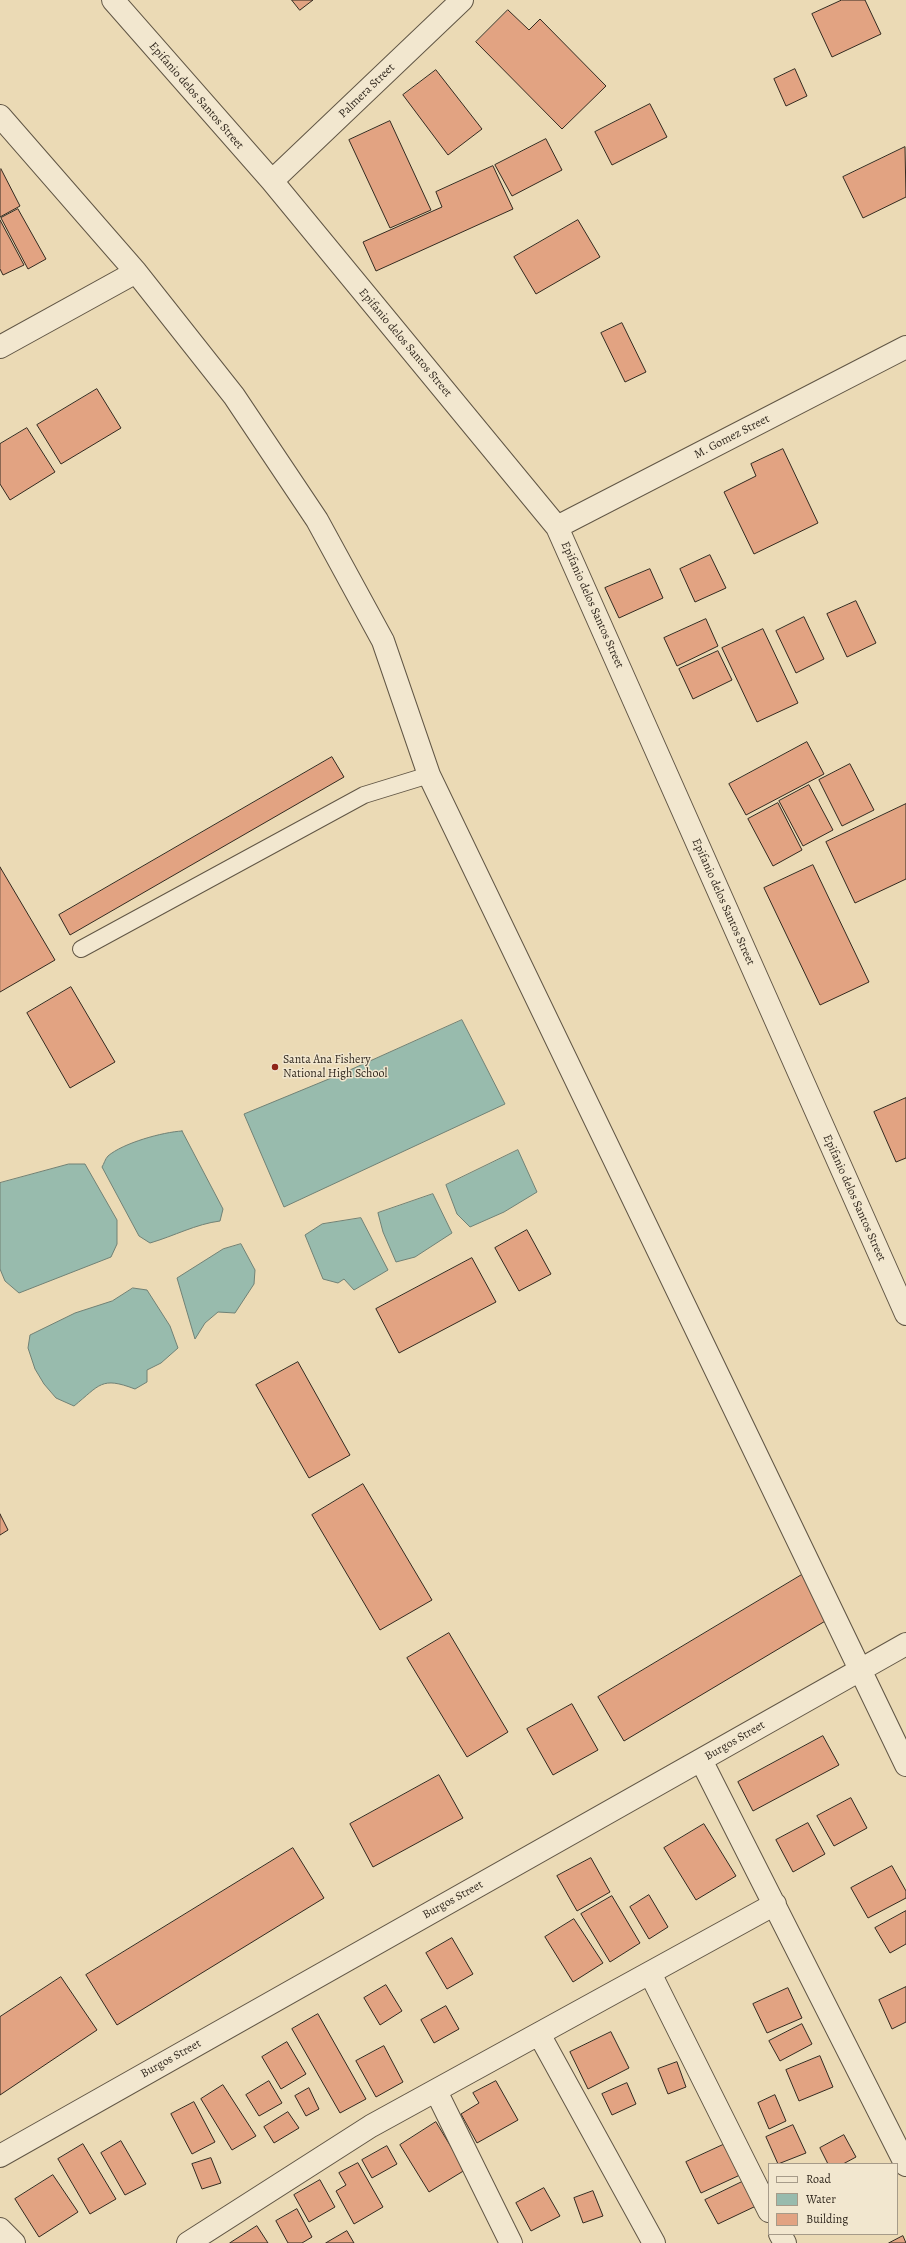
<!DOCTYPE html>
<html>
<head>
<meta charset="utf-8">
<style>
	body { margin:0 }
	#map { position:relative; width:906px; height:2243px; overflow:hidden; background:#ebdab5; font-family:Alegreya,serif }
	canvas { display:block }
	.legend { position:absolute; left:768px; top:2163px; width:130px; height:72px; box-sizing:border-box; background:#f2e7cf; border:1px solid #a69b89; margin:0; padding:5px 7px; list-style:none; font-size:12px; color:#332a20 }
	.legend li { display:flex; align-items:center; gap:8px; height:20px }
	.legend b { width:20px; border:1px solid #a69b89 }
</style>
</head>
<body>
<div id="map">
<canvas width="906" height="2243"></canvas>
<ul class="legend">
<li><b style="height:5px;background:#f2e7cf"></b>Road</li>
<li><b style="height:11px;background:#98bbad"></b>Water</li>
<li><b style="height:11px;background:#e2a382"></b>Building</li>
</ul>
</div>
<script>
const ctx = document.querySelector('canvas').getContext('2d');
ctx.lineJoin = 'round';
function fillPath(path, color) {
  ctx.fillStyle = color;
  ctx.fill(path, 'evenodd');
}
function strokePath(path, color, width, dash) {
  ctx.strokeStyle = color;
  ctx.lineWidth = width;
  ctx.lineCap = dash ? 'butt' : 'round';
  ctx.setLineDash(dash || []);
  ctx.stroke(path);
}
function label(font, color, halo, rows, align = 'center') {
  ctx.font = font + ' Alegreya,serif';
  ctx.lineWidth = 3;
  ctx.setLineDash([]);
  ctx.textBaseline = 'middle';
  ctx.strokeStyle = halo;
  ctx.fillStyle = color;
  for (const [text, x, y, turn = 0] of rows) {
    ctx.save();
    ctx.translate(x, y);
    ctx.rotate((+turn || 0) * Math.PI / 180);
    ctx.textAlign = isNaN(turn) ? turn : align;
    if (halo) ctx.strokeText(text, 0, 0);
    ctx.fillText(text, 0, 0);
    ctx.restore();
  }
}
const water = new Path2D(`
	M462 1020 505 1104 284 1207 244 1114 341 1074Z
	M182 1131 223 1209 220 1221C196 1224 174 1236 150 1243L139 1236 102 1167C104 1164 105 1159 108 1156 123 1143 163 1132 182 1131Z
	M518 1150 537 1192 504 1212 470 1227 457 1214 446 1185Z
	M69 1164H85L117 1220V1244L111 1257 19 1293 5 1281 0 1269V1183Z
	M433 1194 452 1233 415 1257 396 1262 383 1232 378 1213Z
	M361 1218 388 1270 354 1290 344 1279 338 1283 323 1279 305 1235 322 1224Z
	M241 1244 255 1270 254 1284 235 1313 218 1312 205 1323 195 1339 177 1278 223 1249Z
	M133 1288 147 1290 170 1326 178 1348 161 1363 147 1370V1382L135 1389C101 1376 100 1385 74 1406L56 1398 44 1384 35 1369 28 1348 30 1335 75 1313 112 1301Z`);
fillPath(water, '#98bbad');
strokePath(water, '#708175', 1);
const building = new Path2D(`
	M292 0H313L300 10Z
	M842 0H865L881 34 832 57 812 14Z
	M508 10 529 30 540 19 606 86 562 129 476 42Z
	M795 69 807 96 786 106 774 79Z
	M436 70 482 129 448 155 403 95Z
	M650 104 667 137 612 165 595 132Z
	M390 121 431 210 390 228 349 140Z
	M546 139 562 170 512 196 495 165Z
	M905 147 906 197 863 218 843 177Z
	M493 166 513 209 376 271 363 242 442 207 436 192Z
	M1 169 20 206 0 217V170Z
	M18 209 46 259 28 269 1 218Z
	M0 220 24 265 3 275 0 269Z
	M578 220 600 257 536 294 514 257Z
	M622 323 646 372 625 382 601 333Z
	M97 389 121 428 61 464 37 425Z
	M27 428 55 472 10 500 0 484V444Z
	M783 449 818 523 754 554 724 492 756 476 751 464Z
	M710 555 726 588 695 602 680 569Z
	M650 569 663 598 619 618 605 588Z
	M856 601 876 643 847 657 827 614Z
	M804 617 824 659 796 673 776 631Z
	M706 619 718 646 677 666 664 638Z
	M763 629 798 703 757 722 722 648Z
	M718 651 732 680 693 699 679 669Z
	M807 742 824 774 746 815 729 784Z
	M332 757 344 777 70 935 59 915Z
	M850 764 874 810 842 826 819 780Z
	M809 785 833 830 803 846 779 801Z
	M778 803 802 850 773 866 748 819Z
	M906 804V879L855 903 826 842Z
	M813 865 869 982 820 1005 764 888Z
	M0 867 55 960 0 992Z
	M71 987 115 1062 70 1088 27 1013Z
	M906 1098V1158L896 1162 874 1112Z
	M527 1230 551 1274 519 1291 495 1248Z
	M472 1258 496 1302 399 1353 376 1309Z
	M298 1362 350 1455 309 1478 256 1385Z
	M363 1484 432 1600 380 1630 312 1515Z
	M0 1514 8 1530 0 1535Z
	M805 1573 832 1617 624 1741 598 1697Z
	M449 1633 508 1732 467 1757 407 1658Z
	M572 1704 598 1750 553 1775 527 1729Z
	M823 1736 839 1765 753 1811 738 1782Z
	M439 1775 463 1818 373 1867 350 1824Z
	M851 1798 867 1828 834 1846 817 1816Z
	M808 1823 825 1854 793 1872 776 1840Z
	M704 1824 736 1876 696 1900 664 1848Z
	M293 1848 324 1898 117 2025 86 1975Z
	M591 1858 610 1892 577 1911 557 1876Z
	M892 1866 906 1891V1898L868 1918 851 1888Z
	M649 1895 668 1927 649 1939 630 1907Z
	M612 1896 640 1943 610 1962 581 1914Z
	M906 1911V1944L890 1953 875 1928Z
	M574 1919 603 1963 573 1982 545 1937Z
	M452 1938 473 1974 447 1989 426 1953Z
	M61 1977 97 2030 0 2095V2017Z
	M386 1985 402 2011 380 2025 364 1998Z
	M906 1987V2022L892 2029 879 2000Z
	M788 1988 802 2018 767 2033 753 2004Z
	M446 2006 459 2029 434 2043 421 2020Z
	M318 2014 366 2099 340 2113 292 2029Z
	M802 2024 812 2044 780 2061 769 2041Z
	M611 2032 629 2068 588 2089 570 2052Z
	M287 2042 306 2074 281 2089 262 2057Z
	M384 2046 403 2082 376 2097 356 2061Z
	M820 2056 833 2087 799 2101 786 2070Z
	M677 2062 686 2087 668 2094 658 2069Z
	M269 2081 282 2103 259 2116 246 2095Z
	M496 2081 518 2120 477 2143 461 2114 479 2103 473 2093Z
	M627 2083 636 2104 612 2115 602 2094Z
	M223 2085 256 2136 232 2150 201 2099Z
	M309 2088 319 2109 306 2116 295 2096Z
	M775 2095 786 2121 769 2129 758 2103Z
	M194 2102 215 2142 192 2154 171 2114Z
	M288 2112 299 2128 274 2143 264 2127Z
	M436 2122 465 2170 429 2192 400 2145Z
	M793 2125 806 2153 778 2164 766 2137Z
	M844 2135 856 2157 843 2164H828L820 2148Z
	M121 2141 146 2184 125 2195 101 2153Z
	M83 2144 116 2199 90 2214 58 2159Z
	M725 2144 740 2175 701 2193 686 2162Z
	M387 2146 397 2164 372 2178 362 2160Z
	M211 2158 221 2183 202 2189 192 2164Z
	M358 2163 383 2207 354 2224 336 2191 346 2185 339 2173Z
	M53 2175 78 2212 39 2237 15 2199Z
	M320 2180 335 2207 309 2222 294 2195Z
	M744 2181 756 2206 718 2224 705 2200Z
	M544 2188 560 2216 531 2231 516 2203Z
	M593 2191 603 2216 583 2223 574 2198Z
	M297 2209 312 2237 302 2243H288L276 2221Z
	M257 2226 268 2243H230Z
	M347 2231 354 2243H326Z
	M903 2236 906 2243H889Z`);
fillPath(building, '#e2a382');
strokePath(building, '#332a20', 1);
const service = new Path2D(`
	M81 949 364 795 429 775`);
const minor = new Path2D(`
	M113 0 272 181 557 527 906 1314
	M0 116 136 272 234 396 317 520 383 641 429 775 906 1765
	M272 181 462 0
	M0 347 136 272
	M557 527 906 347
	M701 1760 906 2165
	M650 1973 769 2211
	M539 2034 654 2243
	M436 2091 511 2243
	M0 2156 906 1644
	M0 2229 14 2243
	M780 2234 785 2243
	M188 2243 371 2126 775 1904`);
strokePath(service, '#615645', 18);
strokePath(minor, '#615645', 24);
strokePath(service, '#f2e7cf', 16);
strokePath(minor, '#f2e7cf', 22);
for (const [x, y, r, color] of [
	[275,1067,4,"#8f2418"]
]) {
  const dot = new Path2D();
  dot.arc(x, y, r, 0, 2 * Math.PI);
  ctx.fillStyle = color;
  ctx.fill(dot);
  strokePath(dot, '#f2e7cf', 1.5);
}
label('12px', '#332a20', '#f2e7cf', [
	["Palmera Street",367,91,-44],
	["Epifanio delos Santos Street",196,96,49],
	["Epifanio delos Santos Street",405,343,50],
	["M. Gomez Street",732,437,-27],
	["Epifanio delos Santos Street",592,605,66],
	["Epifanio delos Santos Street",723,902,66],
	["Epifanio delos Santos Street",854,1198,66],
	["Burgos Street",735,1741,-30],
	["Burgos Street",453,1900,-29],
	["Burgos Street",171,2059,-29]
]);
label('12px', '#332a20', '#f2e7cf', [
	["Santa Ana Fishery",283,1060],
	["National High School",283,1074]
], 'left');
</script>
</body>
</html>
